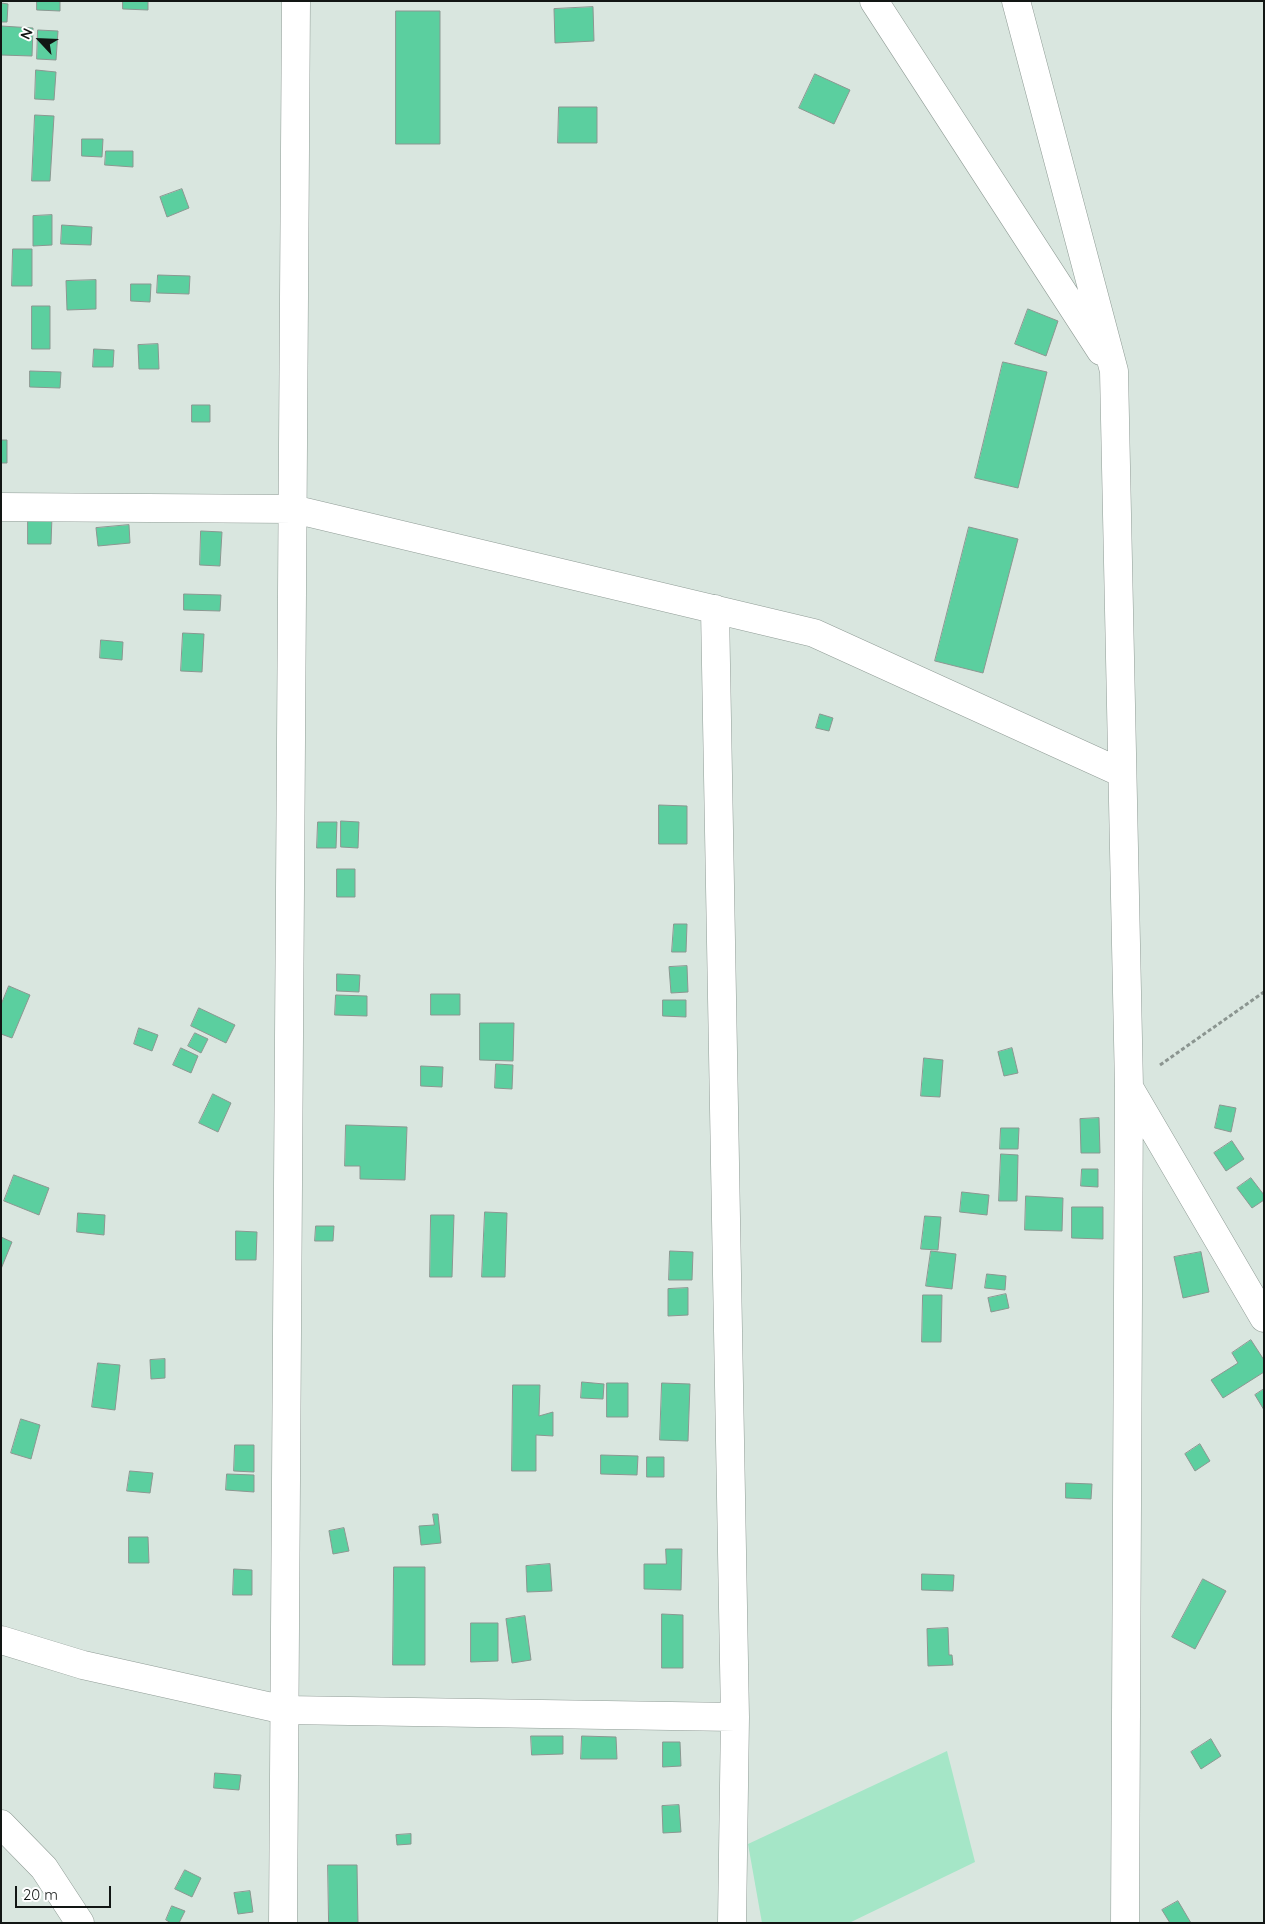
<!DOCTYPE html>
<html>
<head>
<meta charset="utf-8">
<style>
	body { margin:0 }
	#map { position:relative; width:1265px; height:1924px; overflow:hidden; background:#d9e6df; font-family:Quicksand,sans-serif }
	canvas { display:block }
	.frame { position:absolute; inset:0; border:2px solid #121614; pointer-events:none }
	.north { position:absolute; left:15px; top:15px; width:50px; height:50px; -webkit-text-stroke:4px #fff; paint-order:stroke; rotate:295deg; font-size:14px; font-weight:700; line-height:20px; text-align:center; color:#121614 }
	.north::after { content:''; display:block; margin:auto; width:18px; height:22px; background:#121614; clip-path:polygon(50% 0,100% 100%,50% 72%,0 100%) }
	.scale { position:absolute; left:15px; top:1886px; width:96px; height:22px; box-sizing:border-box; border:2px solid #121614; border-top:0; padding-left:6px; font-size:15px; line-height:18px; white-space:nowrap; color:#121614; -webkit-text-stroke:4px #fff; paint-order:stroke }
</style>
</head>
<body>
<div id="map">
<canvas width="1265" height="1924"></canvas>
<div class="frame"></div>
<div class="north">N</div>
<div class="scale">20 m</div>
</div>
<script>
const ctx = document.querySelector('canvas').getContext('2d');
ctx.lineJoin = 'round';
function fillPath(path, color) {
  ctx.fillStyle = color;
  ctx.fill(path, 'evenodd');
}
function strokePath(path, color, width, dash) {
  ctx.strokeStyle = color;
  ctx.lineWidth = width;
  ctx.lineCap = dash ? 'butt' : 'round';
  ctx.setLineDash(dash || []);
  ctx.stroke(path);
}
fillPath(new Path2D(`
	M947 1751 975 1862 849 1923H762L748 1844Z`), '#a5e6c7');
const building = new Path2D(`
	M37 1H60V11L37 10Z
	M123 1H148V10L123 9Z
	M1 3 8 4 7 22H1Z
	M593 7 594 41 555 43 554 9Z
	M396 11H440V144H396Z
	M1 26 33 28 32 56 1 55Z
	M38 30 58 31 56 60 37 59Z
	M36 70 56 72 54 100 35 99Z
	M815 74 850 90 834 124 799 108Z
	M559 107H597V143H558Z
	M35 115 54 116 50 181H32Z
	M82 139H103L102 157 82 156Z
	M106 151H133V167L105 165Z
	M182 189 189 208 167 217 160 197Z
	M52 215V245L33 246V216Z
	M62 225 92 227 91 245 61 244Z
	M13 249H32V286H12Z
	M158 275 190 276 189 294 157 293Z
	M96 280V309L67 310 66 281Z
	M131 284H151L150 302 131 301Z
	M32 306H50V349H32Z
	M1028 309 1058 321 1046 356 1015 344Z
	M158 344 159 369H139L138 345Z
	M94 349 114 350 113 367H93Z
	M1003 362 1047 372 1018 488 975 478Z
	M30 371 61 372 60 388 30 387Z
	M192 405H210V422H192Z
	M1 440H7V463H1Z
	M28 516H52L51 544H28Z
	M129 525 130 543 98 546 96 528Z
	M969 527 1018 539 983 673 935 661Z
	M201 531 222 532 220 566 200 565Z
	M184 594 221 595 220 611 184 610Z
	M183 633 204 634 202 672 181 671Z
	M101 640 123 642 122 660 100 658Z
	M820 714 833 718 829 731 816 728Z
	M659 805 687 806V844H659Z
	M341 821 359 822 358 848 341 847Z
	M318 822H337L336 848H317Z
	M337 869H355V897H337Z
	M674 924H687L686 952H672Z
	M687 966 688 992 671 993 669 967Z
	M337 974 360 975 359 992 337 991Z
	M9 986 30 995 12 1038 1 1034V1005Z
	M431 994H460V1015H431Z
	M336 995 367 996V1016L335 1015Z
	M663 1000H686V1017L663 1016Z
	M199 1008 235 1025 226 1043 191 1026Z
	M480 1023H514L513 1061 480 1060Z
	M139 1028 158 1035 152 1051 134 1044Z
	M195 1033 208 1039 201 1053 188 1046Z
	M181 1048 198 1056 191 1073 173 1065Z
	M1012 1048 1018 1073 1004 1076 998 1052Z
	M924 1058 943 1060 940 1097 921 1096Z
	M496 1064 513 1065 512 1089 495 1088Z
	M421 1066 443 1067 442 1087 421 1086Z
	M213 1094 231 1103 218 1132 199 1123Z
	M1220 1105 1236 1108 1231 1132 1215 1128Z
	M1099 1118 1100 1153H1081L1080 1119Z
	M346 1125 407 1127 405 1180 360 1179V1166H345Z
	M1001 1128H1019L1018 1149H1000Z
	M1232 1141 1244 1159 1226 1171 1214 1153Z
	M1001 1154 1018 1155 1017 1201H999Z
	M1082 1169H1098V1187L1081 1186Z
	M14 1175 49 1188 39 1215 4 1201Z
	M1251 1178 1264 1195V1200L1252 1208 1237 1188Z
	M962 1192 989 1195 987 1215 960 1212Z
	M1026 1196 1063 1198 1062 1231 1025 1230Z
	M1072 1207H1103V1239L1072 1238Z
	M485 1212 507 1213 505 1277H482Z
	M78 1213 105 1215 104 1235 77 1232Z
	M431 1215H454L452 1277H430Z
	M925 1216 941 1217 938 1250 921 1249Z
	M316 1226H334L333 1241H315Z
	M236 1231 257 1232 256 1260H236Z
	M1 1237 12 1242 1 1269Z
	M670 1251 693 1252 692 1280H669Z
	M931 1251 956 1254 952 1289 926 1286Z
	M1201 1252 1209 1292 1183 1298 1174 1257Z
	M987 1274 1006 1276 1005 1290 985 1288Z
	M688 1288V1315L668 1316V1289Z
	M1006 1294 1009 1308 991 1312 988 1298Z
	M923 1295H942L941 1342H922Z
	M1251 1340 1264 1360V1372L1223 1398 1211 1380 1238 1363 1232 1353Z
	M165 1359V1378L151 1379 150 1360Z
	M98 1363 120 1365 115 1410 92 1407Z
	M582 1382 604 1384 603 1399 581 1398Z
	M607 1383H628V1417H607Z
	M662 1383 690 1384 688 1441 660 1440Z
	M513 1385H540L539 1416 553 1412V1436L536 1435V1471H512Z
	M1264 1389V1410L1255 1395Z
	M21 1419 40 1425 31 1459 11 1453Z
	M1200 1444 1210 1461 1195 1471 1185 1454Z
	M235 1445H254V1472L234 1471Z
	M601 1455 638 1456 637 1475 601 1474Z
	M647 1457H664V1477H647Z
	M130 1471 153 1473 150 1493 127 1491Z
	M227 1474 254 1475V1492L226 1490Z
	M1066 1483 1092 1484 1091 1499 1066 1498Z
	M433 1514H438L441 1543 421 1545 419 1526 434 1525Z
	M344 1528 349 1551 333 1554 329 1531Z
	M129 1537H148L149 1563H129Z
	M666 1549H682L681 1590 644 1589V1564H666Z
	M550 1564 552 1591 527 1592 526 1566Z
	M394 1567H425V1665H393Z
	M234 1569 252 1570V1595H233Z
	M922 1574 954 1575 953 1591 922 1590Z
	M1203 1579 1226 1591 1195 1649 1172 1637Z
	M662 1614 683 1615V1668H662Z
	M525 1616 531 1660 512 1663 506 1619Z
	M471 1623H498V1661L471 1662Z
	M948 1628 949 1655H952L953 1665 928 1666 927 1629Z
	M531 1736H563V1754L532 1755Z
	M582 1736 616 1737 617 1759H581Z
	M1211 1739 1221 1756 1201 1769 1191 1752Z
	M663 1742H680L681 1766 663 1767Z
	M215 1773 241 1775 239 1790 214 1788Z
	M679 1805 681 1832 663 1833 662 1806Z
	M411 1834V1844L397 1845 396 1835Z
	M328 1865H357L358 1923H329Z
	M185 1870 201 1878 192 1897 175 1889Z
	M250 1891 253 1912 238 1914 234 1893Z
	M1178 1901 1191 1923H1170L1162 1910Z
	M172 1906 185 1911 179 1923H171L166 1920Z`);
fillPath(building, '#5bcf9f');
strokePath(building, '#8b9791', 1);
const street = new Path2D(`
	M874 1 1101 351
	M1016 1 1114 371 1129 1087 1125 1923
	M1 507 293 509 814 633 1122 773
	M715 609 735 1717 732 1923
	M1130 1089 1264 1318
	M1 1640 83 1665 285 1710 735 1717
	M1 1824 44 1868 80 1923
	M283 1923 296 1`);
strokePath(street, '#909c96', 29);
strokePath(new Path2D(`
	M1160 1065 1264 992`), '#8b9590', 3, [4, 2.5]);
strokePath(street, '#fff', 28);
</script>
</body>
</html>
